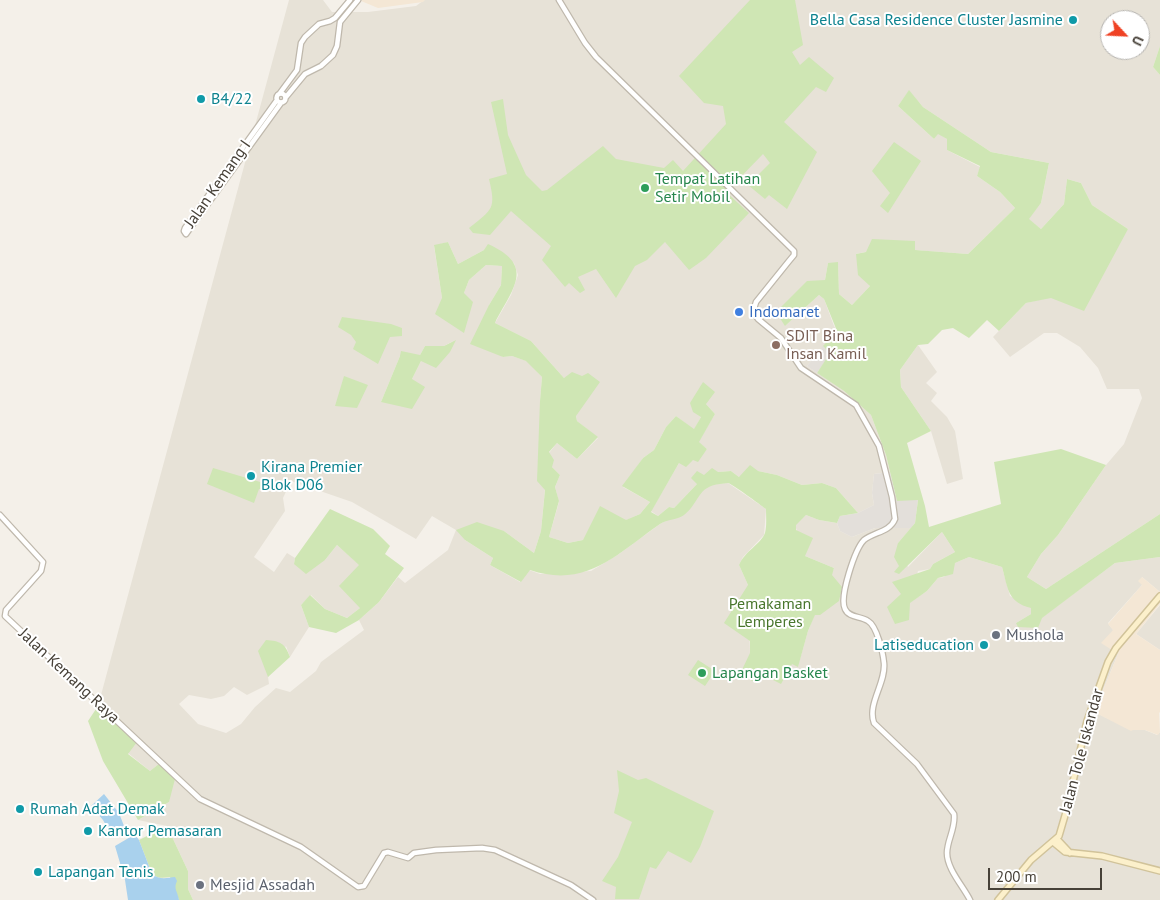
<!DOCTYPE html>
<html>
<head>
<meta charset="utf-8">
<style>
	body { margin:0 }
	#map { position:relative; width:1160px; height:900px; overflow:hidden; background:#f4f0e9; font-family:"PT Sans",sans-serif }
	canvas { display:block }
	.north { position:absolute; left:1100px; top:10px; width:50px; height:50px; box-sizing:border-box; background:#fff; border:1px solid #b5b3af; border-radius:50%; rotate:115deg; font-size:14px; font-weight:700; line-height:20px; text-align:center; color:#474138 }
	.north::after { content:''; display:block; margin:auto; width:18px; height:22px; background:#ef4224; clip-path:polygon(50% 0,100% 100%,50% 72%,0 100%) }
	.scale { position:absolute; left:988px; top:868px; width:114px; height:22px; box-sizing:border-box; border:2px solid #474138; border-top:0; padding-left:6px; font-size:15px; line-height:18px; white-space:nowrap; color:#474138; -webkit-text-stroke:4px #fff; paint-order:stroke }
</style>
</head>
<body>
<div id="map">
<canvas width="1160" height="900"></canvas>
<div class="north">U</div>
<div class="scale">200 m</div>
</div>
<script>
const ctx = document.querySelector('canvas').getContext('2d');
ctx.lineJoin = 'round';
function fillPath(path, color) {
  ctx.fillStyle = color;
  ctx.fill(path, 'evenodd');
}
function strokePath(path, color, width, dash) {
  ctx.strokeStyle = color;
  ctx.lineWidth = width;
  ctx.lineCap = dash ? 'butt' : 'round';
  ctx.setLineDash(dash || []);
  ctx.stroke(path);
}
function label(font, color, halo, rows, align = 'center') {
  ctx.font = font + ' "PT Sans",sans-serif';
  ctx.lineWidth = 4;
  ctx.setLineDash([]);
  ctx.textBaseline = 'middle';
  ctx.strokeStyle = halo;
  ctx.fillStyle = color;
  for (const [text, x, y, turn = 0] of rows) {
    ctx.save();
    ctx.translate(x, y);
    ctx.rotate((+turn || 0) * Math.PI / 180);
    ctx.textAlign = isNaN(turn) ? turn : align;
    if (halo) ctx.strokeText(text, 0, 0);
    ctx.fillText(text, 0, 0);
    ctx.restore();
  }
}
fillPath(new Path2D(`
	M289 0H323L332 12H368L416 6 424 0H1160V46L1153 67 1160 75V514L1046 589 1027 577 1041 554 1058 535 1106 465 1124 444 1142 398 1139 389H1107L1098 368 1080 347 1057 333H1044L1010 357 993 337 1026 303 1051 297 1128 229 1092 205 1081 183 1067 179 1064 204 1041 229 1028 219 1041 203 1049 163 991 152 923 107 909 91 898 106 934 139 938 133 947 139V150L980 167 977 176 1000 192 1015 208 968 254 914 250 915 241 856 254 870 286 852 305 839 294 838 263H828L825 280 785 326 819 295 824 299 834 326 837 331 807 366 844 391 871 415 886 455 890 472 874 474 872 493 874 505 858 513 836 488 822 483 802 485 777 475 758 471 739 477 731 471 718 472 697 484 674 508 669 507 658 516 651 511 679 463 693 459 707 449 698 442 715 414 706 404 703 382 701 417 694 430 676 416 666 427 654 450 643 458 623 487 650 502 640 514 583 540 568 543 549 537 559 502 555 487 560 475 552 467 549 453 557 443 577 459 598 438 577 421 576 416 582 376 564 378 531 341 495 323 511 295 518 275 514 263 484 250 458 264 448 242 434 246 442 298 464 293 469 280 486 265 502 266 501 285 489 305 502 357 512 356 527 361 542 377 540 401 545 489 541 531 534 553 504 531 465 540 493 558 490 565 520 582 529 570 540 574 591 571 619 554 660 524 669 519 677 518 706 487 715 484 728 483 766 509 764 535 743 557 739 565 748 585 750 653 759 673 792 663 798 666 808 631 834 568 805 556 795 525 806 515 819 520 837 523 840 531 852 537 875 528H911L898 543 908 567 942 532 955 552 933 564 930 569 918 571 909 603 927 591 938 578 944 577 955 563 969 557 1002 567 1010 596 1031 607V614L1016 623 1038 627 1041 618 1115 563 1160 557V592L1142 577V585L1108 623 1113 630 1118 654 1094 712 1133 730H1145L1157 735 1160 732V900H193L188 889V871L167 826 138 820 169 802 160 763 150 771 128 753 98 706ZM1110 20H1140V50H1110ZM455 340 421 361 412 379 381 402 400 356 420 355 425 346H444ZM291 481 352 502 416 539 432 516 456 530 448 550 405 583 398 577 379 602 359 620 364 630 321 662 316 671 290 692 276 688 255 707 241 724 226 733 198 724 179 704 189 695 211 699 224 696 234 687 247 695 269 684 268 677 286 646 290 657 309 627 301 605 311 595 325 609 347 618 360 608V565L337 545 325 560 294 564 295 558 287 553 274 572 254 557 285 511 283 498Z
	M918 345 937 372 926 383 937 393 931 401 947 417 955 431 963 479 947 484 931 431 901 387 900 370Z
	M1160 605V650L1136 634Z`), '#e7e2d7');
fillPath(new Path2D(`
	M362 0H425L423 2 378 8 361 1Z
	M1142 577 1160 592V604L1136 634 1160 650V712L1159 713 1160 732 1158 735 1145 730H1133L1131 731 1094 712 1118 654 1101 643 1113 630 1108 624 1142 585 1138 581Z`), '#f4e7d5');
fillPath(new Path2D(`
	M823 346 831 353 817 373 807 366Z
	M890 472 897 500H918L915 523 911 528H875L852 537 840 531 837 523 840 516 858 513 874 505 872 493 874 474Z`), '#e3dfda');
fillPath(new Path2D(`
	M750 0H795L803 45 792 52 800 65 809 57 834 78 826 92 816 87 784 122 817 152 787 209 769 195 765 199 748 185 770 163 763 154 726 192 749 213 706 258 689 270 665 242 647 260 635 266 616 298 596 269 578 277 585 290 580 293 569 283 565 287 542 260 551 246 511 211 490 235 473 233 469 228C493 209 496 209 489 179L507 174 491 102 503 99 508 135 526 175 542 191 547 190 603 146 616 159 664 168 673 160 683 171 726 124 723 106 704 103 679 76Z
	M1160 46V75L1153 67Z
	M909 90 923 107 991 152 1049 163 1041 203 1029 219 1041 229 1064 204 1067 179 1081 183 1092 205 1128 229 1084 311 1051 298 1026 303 999 331 987 320 969 338 953 328 942 330 928 344 918 345 900 370 901 387 931 431 907 443 925 506 929 527 1001 504 994 462 1061 449 1106 465 1058 535 1041 554 1027 577 1046 589 1160 514V557L1115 563 1042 618 1038 628 1018 627 1016 623 1031 614V608C1007 602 1008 588 1002 567L969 557 955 563 953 574 938 578 927 591 910 603 909 620 895 624 887 607 901 594 892 582 930 569 933 564 955 552 942 532 899 574 894 572 899 566 894 557 898 543 915 523 918 500 897 501 886 455 871 415 844 391 817 373 830 353 823 346 837 331 824 299 819 295 785 326 776 312 807 281 825 280 828 263 838 262 839 294 852 305 870 286 858 275 856 254 866 252 872 239 915 241V250L968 254 1015 208 1000 192 977 176 980 166 947 150V139L938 134 934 139 898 106Z
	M894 142 921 161 888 213 880 206 890 193 872 171Z
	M448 242 458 264 484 250 488 244C537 266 512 289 495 323L531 341 564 378 572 372 582 376 588 373 600 382 576 416 577 421 598 437 577 459 557 443 549 452 554 460 552 467 560 475 555 487 559 501 549 537 568 543 583 540 600 506 626 520 640 514 650 502 622 486 643 458 654 450 666 427 676 416 694 429 701 417 693 412 690 403 703 382 715 392 706 404 715 414 699 442 707 449 698 462 693 460 686 467 679 463 651 512 658 516 669 507 674 508 697 484 691 478 697 471 704 475 712 468 718 472 731 471 739 477 750 465 758 471 777 475 802 485 822 483 836 488 858 513 840 516 837 523 819 520 806 515 796 525V530L813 538 805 556 834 568 832 575 842 587 839 601 820 615H815L808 631 798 667 792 664 781 684 759 673 754 682 740 674 750 653V641L724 623 748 585 739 565C745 551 761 544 765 533 767 526 766 516 766 509 759 504 734 485 728 483 726 483 723 484 720 484 697 486 699 504 684 515 678 520 667 519 660 524 617 554 586 589 530 570L521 582 490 565 493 558 465 540 456 530 477 522 504 531 534 553 541 531 545 490 537 481 540 401 542 377 526 361 512 356 503 357 470 344 489 305 501 285 502 266 486 265 469 280 464 293 473 302 464 333 435 314 442 298 434 245Z
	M342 317 391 324 402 328V336L390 337 378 364 353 349 356 342 351 335 338 327Z
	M456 340 450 352 436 368 421 361 412 379 425 387 412 409 381 402 400 356 401 351 420 355 425 346H444Z
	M344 376 368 385 357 408 335 406Z
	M213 468 267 484 264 490 259 489 254 503 207 484Z
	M330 509 373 529 390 546 385 554 404 568 379 602 359 620 336 633 309 627 301 605 310 595 325 609 347 618 360 608 339 586 359 565 337 545 325 560 306 574 294 564 295 558Z
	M266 640C280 641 285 643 290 657L268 677 258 651Z
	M698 660 715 671 705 686 688 675Z
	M98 706 137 742 128 754 150 771 160 763 175 779 169 802 138 820 103 761 88 721Z
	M617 770 638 780 646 778 714 811 700 847 691 863 668 851 656 869 650 867 639 899H615L616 887 602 881 618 857 632 822 614 813 619 791Z
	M167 826 188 871V889L193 900H179L170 877C163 878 158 879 152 874L139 840Z`), '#cfe6b4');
fillPath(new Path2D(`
	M104 794 119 813 124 826 110 833 103 820 91 806Z
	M132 836H136L139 840 152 874C159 880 167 878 175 877L177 881C173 889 178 892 179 900H128L125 880 115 846Z`), '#a9d1ed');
const tertiary = new Path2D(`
	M559 0 585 43 596 57 794 251V255L789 261 756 302 753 312 758 319 781 338 801 368 856 405 879 446 892 497 895 519C890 532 874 532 864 540 855 549 839 597 845 609 849 618 861 616 868 621 877 626 883 653 884 663 886 683 867 704 874 723L917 764 954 814C956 828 947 840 947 853 947 869 963 886 970 900
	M280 93 297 70 301 43 305 37 319 24 330 21 335 18 350 0
	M276.5 98a4.5 4.5 0 1 1 9 0a4.5 4.5 0 1 1-9 0Z
	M286 97 305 74 321 66 333 55 337 46 340 22 358 0
	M186 234 184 231 185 228 277 100
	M186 234 281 103
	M0 515 43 562 41 571 6 610 5 616 200 799 301 847 358 887 364 886 384 853 388 852 408 858 414 853 436 850 482 848 495 850 571 885 593 900`);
const secondary = new Path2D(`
	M1057 839 1070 853
	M1053 842 1065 852 1102 856 1160 871
	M998 900 1031 860 1059 836 1066 812 1087 721 1108 662 1116 648 1160 596`);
strokePath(tertiary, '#bfb8ac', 7);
strokePath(secondary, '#d1c39a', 8);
strokePath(tertiary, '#fff', 4.5);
strokePath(secondary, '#fcf0cb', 5);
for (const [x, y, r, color] of [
	[1073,20,5,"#0f9aa8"],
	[201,99,5,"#0f9aa8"],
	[645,188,5,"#2e9e5b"],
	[739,312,5,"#3f7fe0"],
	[776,345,5,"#8d6e63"],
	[251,476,5,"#0f9aa8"],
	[996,635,5,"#6b7280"],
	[984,645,5,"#0f9aa8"],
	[702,673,5,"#2e9e5b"],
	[20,809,5,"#0f9aa8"],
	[88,831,5,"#0f9aa8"],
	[38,872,5,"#0f9aa8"],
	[200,885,5,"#6b7280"]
]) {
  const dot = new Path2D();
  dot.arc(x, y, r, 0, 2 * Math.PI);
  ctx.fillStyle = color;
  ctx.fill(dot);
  strokePath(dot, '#fff', 2);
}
label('16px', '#0d838f', '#fff', [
	["Bella Casa Residence Cluster Jasmine",1063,20,"right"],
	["B4/22",211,99],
	["Kirana Premier",261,467],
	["Blok D06",261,485],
	["Latiseducation",974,645,"right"],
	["Rumah Adat Demak",30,809],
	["Kantor Pemasaran",98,831],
	["Lapangan Tenis",48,872]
], 'left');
label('16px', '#27864d', '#fff', [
	["Tempat Latihan",655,179],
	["Setir Mobil",655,197],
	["Lapangan Basket",712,673]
], 'left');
label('16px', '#474138', '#fff', [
	["Jalan Kemang I",218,184,-55],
	["Jalan Kemang Raya",69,676,43],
	["Jalan Tole Iskandar",1082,751,-75]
]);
label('16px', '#366cbe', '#fff', [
	["Indomaret",749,312]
], 'left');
label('16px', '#785e54', '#fff', [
	["SDIT Bina",786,336],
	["Insan Kamil",786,354]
], 'left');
label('16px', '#49762d', '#fff', [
	["Pemakaman",770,604],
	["Lemperes",770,622]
]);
label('16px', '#5b616d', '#fff', [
	["Mushola",1006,635],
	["Mesjid Assadah",210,885]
], 'left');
</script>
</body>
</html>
